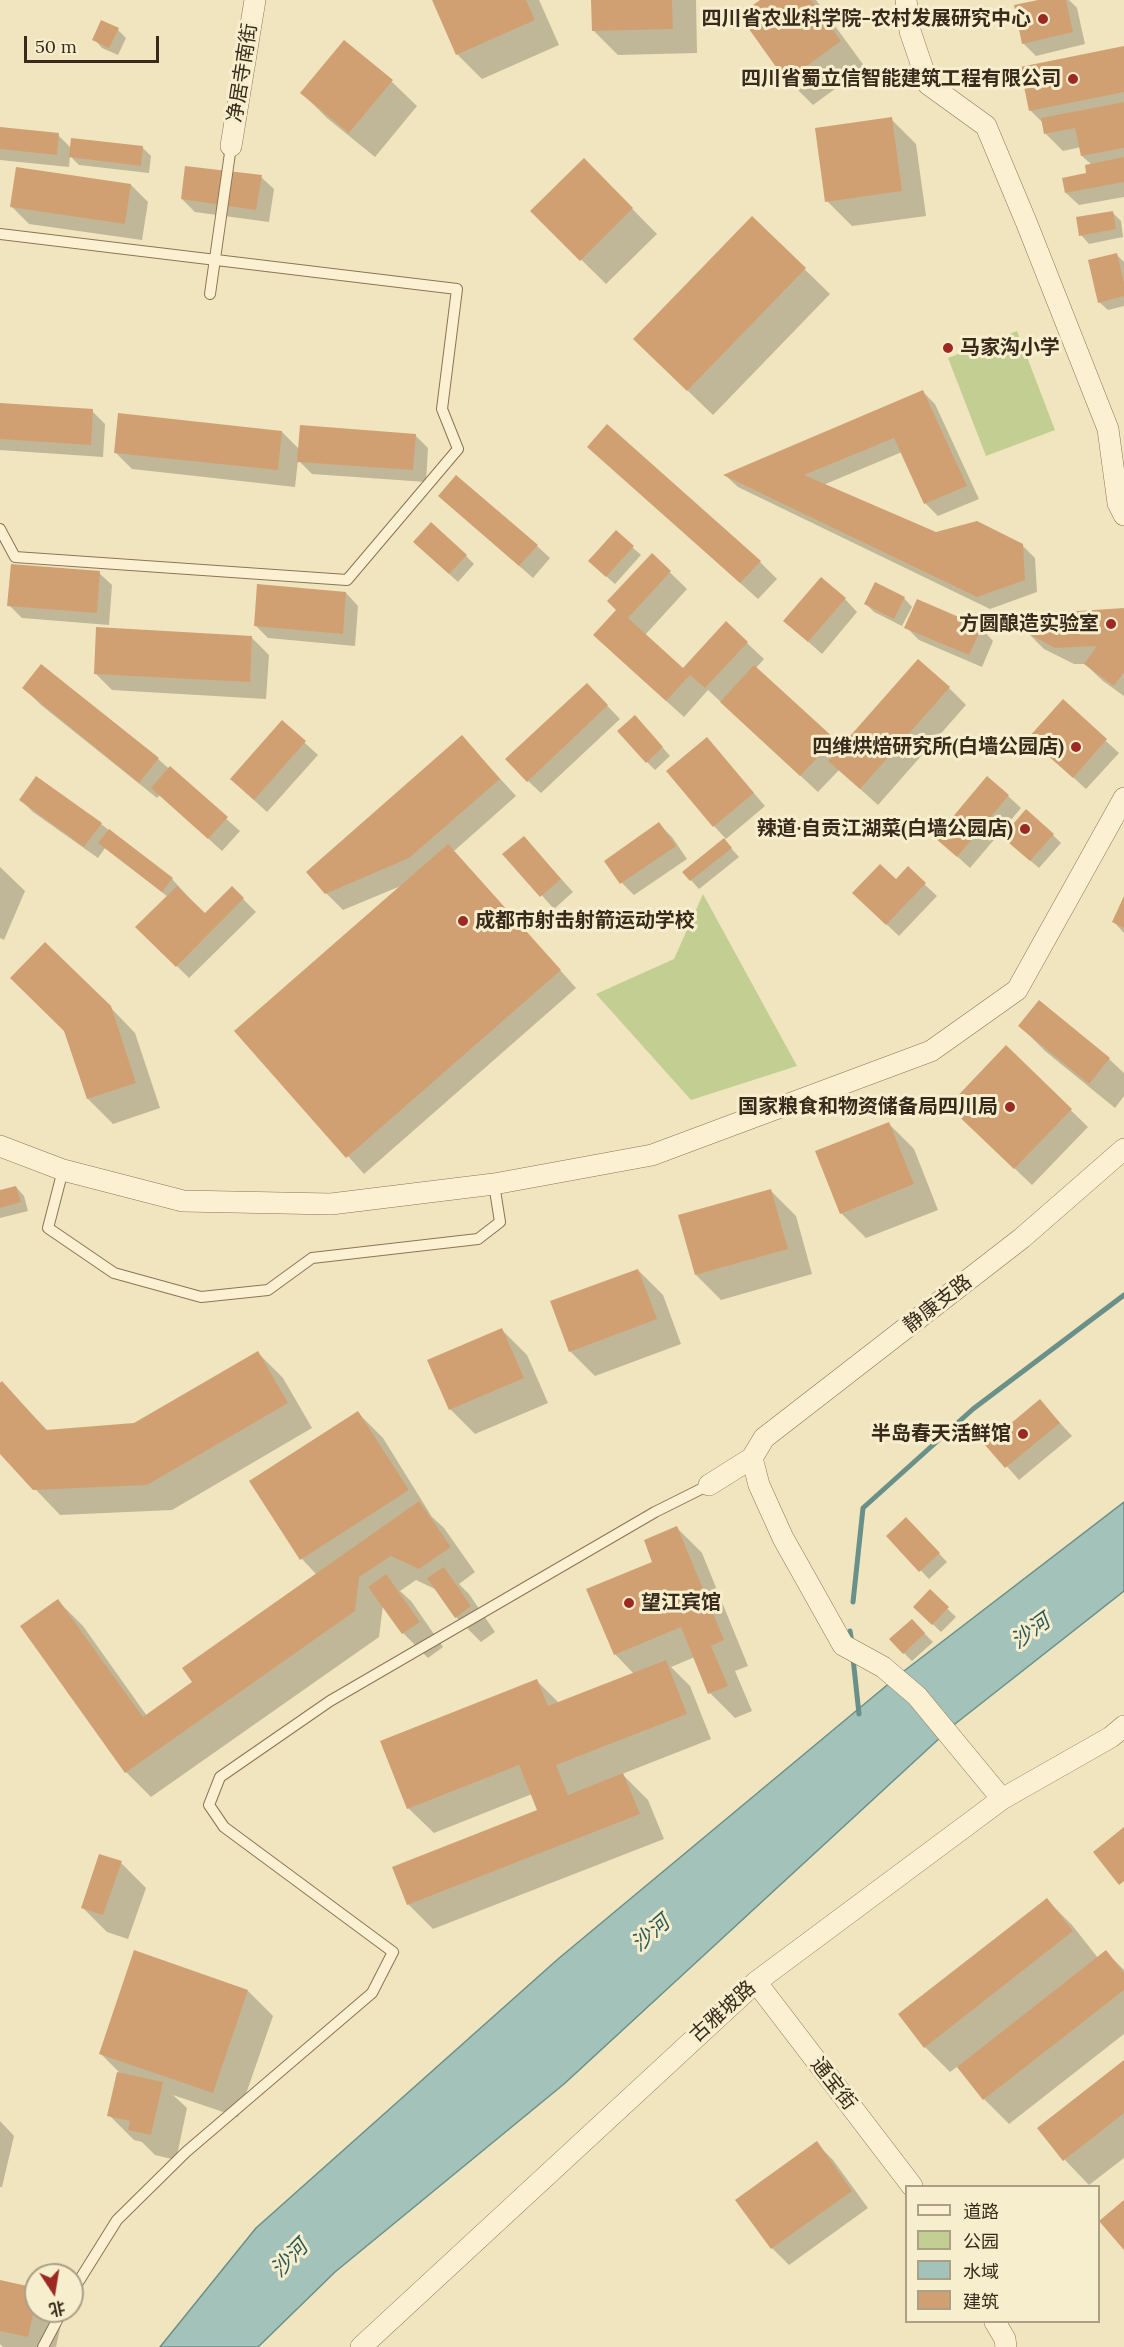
<!DOCTYPE html>
<html>
<head>
<meta charset="utf-8">
<style>
	body { margin:0 }
	#map { position:relative; width:1124px; height:2347px; overflow:hidden; background:#f0e5be; font-family:Lora,"Noto Sans SC",serif }
	canvas { display:block }
	.legend { position:absolute; left:905px; top:2185px; width:195px; height:138px; box-sizing:border-box; background:#f7eece; border:2px solid #aba086; margin:0; padding:8px 10px; list-style:none; font-size:18px; color:#382b1b }
	.legend li { display:flex; align-items:center; gap:12px; height:30px }
	.legend b { width:30px; border:2px solid #aba086 }
	.north { position:absolute; left:24px; top:2263px; width:60px; height:60px; box-sizing:border-box; background:#f7eece; border:2px solid #aba086; border-radius:50%; rotate:168deg; font-size:16px; font-weight:700; line-height:24px; text-align:center; color:#382b1b }
	.north::after { content:''; display:block; margin:auto; width:21px; height:27px; background:#9c2a22; clip-path:polygon(50% 0,100% 100%,50% 72%,0 100%) }
	.scale { position:absolute; left:24px; top:36px; width:135px; height:27px; box-sizing:border-box; border:3px solid #382b1b; border-top:0; padding-left:8px; font-size:18px; line-height:21px; white-space:nowrap; color:#382b1b; -webkit-text-stroke:4px #f7eece; paint-order:stroke }
</style>
</head>
<body>
<div id="map">
<canvas width="1124" height="2347"></canvas>
<ul class="legend">
<li><b style="height:8px;background:#fbf1d2"></b>道路</li>
<li><b style="height:16px;background:#c3cf92"></b>公园</li>
<li><b style="height:16px;background:#a2c2ba"></b>水域</li>
<li><b style="height:16px;background:#d1a072"></b>建筑</li>
</ul>
<div class="north">北</div>
<div class="scale">50 m</div>
</div>
<script>
const ctx = document.querySelector('canvas').getContext('2d');
ctx.lineJoin = 'round';
function fillPath(path, color) {
  ctx.fillStyle = color;
  ctx.fill(path, 'evenodd');
}
function strokePath(path, color, width, dash) {
  ctx.strokeStyle = color;
  ctx.lineWidth = width;
  ctx.lineCap = dash ? 'butt' : 'round';
  ctx.setLineDash(dash || []);
  ctx.stroke(path);
}
function label(font, color, halo, rows, align = 'center') {
  ctx.font = font + ' Lora,"Noto Sans SC",serif';
  ctx.lineWidth = 6;
  ctx.setLineDash([]);
  ctx.textBaseline = 'middle';
  ctx.strokeStyle = halo;
  ctx.fillStyle = color;
  for (const [text, x, y, turn = 0] of rows) {
    ctx.save();
    ctx.translate(x, y);
    ctx.rotate((+turn || 0) * Math.PI / 180);
    ctx.textAlign = isNaN(turn) ? turn : align;
    if (halo) ctx.strokeText(text, 0, 0);
    ctx.fillText(text, 0, 0);
    ctx.restore();
  }
}
fillPath(new Path2D(`
	M1017 331 1055 430 986 456 948 358Z
	M703 894 797 1066 691 1100 596 994 674 959Z`), '#c3cf92');
const water = new Path2D(`
	M1124 1502V1591L955 1724 564 2084 335 2272 258 2347H160L256 2228 558 1959 904 1671Z`);
fillPath(water, '#a2c2ba');
strokePath(water, '#699089', 1.5);
fillPath(new Path2D(`
	M433 0H539L559 45 482 79 457 54Z
	M593 0H696L697 53 618 55 593 30Z
	M762 0H816L865 67 813 105 788 80Z
	M1045 0H1069L1077 8 1085 44 1036 56 1023 43Z
	M118 30 126 38 118 55 102 48 94 39Z
	M344 42 392 82 417 106 375 157 327 118 302 93Z
	M1124 47V197L1079 205 1066 193 1088 174 1092 165 1082 156 1081 147 1063 151 1046 134 1044 124 1031 111 1022 68Z
	M891 119 916 144 926 216 852 226 827 201Z
	M0 128 58 135 71 148H143L151 156 149 173 79 165 70 156 69 167 0 160Z
	M584 160 657 234 606 284 532 211Z
	M261 177 274 189 269 222 195 212 182 199Z
	M131 185 148 202 142 240 29 224 12 207Z
	M1112 212 1121 221 1123 237 1089 244 1081 235Z
	M752 218 830 294 713 415 660 364Z
	M1117 255 1124 262V306L1108 310 1099 302Z
	M922 391 935 404 979 499 938 516 925 503 902 452 823 485 936 533 1022 545 1035 558 1037 592 990 609 738 487 726 476Z
	M0 405 92 411 105 424 103 457 0 450Z
	M282 432 300 450 415 435 428 448 426 482 312 474 298 460 295 487 132 469 115 452Z
	M589 447 760 562 777 579 758 599Z
	M440 496 537 546 550 558 533 578Z
	M632 547 641 555 615 584 598 569Z
	M423 550 466 556 474 564 458 582Z
	M652 555 687 589 645 635 683 670 747 643 764 659 756 668 842 748 949 688 966 705 878 805 839 770 818 792 708 690 684 717 612 652 618 610Z
	M99 573 112 585 109 625 22 618 9 605Z
	M346 593 358 606 355 646 268 638 255 625Z
	M904 598 912 607 902 626 874 612 866 604Z
	M845 599 857 612 822 654 785 621Z
	M1124 610V696L1103 681 1085 664H1074L1044 649 1027 632Z
	M906 627 981 628 993 641 982 667 919 640Z
	M252 638 269 655 266 699 112 690 95 673Z
	M587 685 620 719 541 793 528 781Z
	M24 688 158 759 240 831 222 851 160 795 157 798 41 705Z
	M1063 702 1119 753 1086 789 1043 750Z
	M282 722 318 755 267 812 245 792Z
	M643 725 670 756 655 770 647 762Z
	M462 737 516 796 454 851 576 988 364 1174 236 1031 403 885 343 910 326 893Z
	M707 739 765 806 726 839 714 826Z
	M1008 796 1021 808 970 868 937 838Z
	M21 800 101 824 172 879 205 915 232 888 256 912 189 978 138 927 168 897 105 848 98 858 33 812Z
	M659 824 672 837 687 859 634 895 622 883Z
	M1053 835 1061 843 1039 868 1012 845Z
	M724 840 739 857 699 889 691 880Z
	M536 851 573 892 554 909 505 854Z
	M0 867 25 891 4 940 0 938Z
	M896 881 924 884 937 896 899 936 867 906Z
	M1124 900V933L1114 922Z
	M1039 1002 1109 1059 1124 1073V1096L1115 1108 1045 1051 1020 1026Z
	M110 1007 135 1033 160 1108 113 1124 88 1099 66 1031Z
	M1006 1047 1088 1127 1032 1185 967 1123Z
	M889 1124 914 1149 938 1210 866 1238 841 1213Z
	M16 1187 24 1196 28 1211 0 1218V1192Z
	M771 1191 796 1216 812 1274 721 1300 696 1275Z
	M638 1270 663 1295 681 1344 595 1376 570 1351Z
	M502 1330 527 1355 548 1403 475 1434 450 1409Z
	M258 1353 283 1378 312 1428 172 1510 60 1515 0 1452V1385L2 1383 48 1431 135 1425Z
	M1040 1401 1072 1436 1019 1480 988 1445Z
	M358 1413 383 1438 432 1517 444 1528 475 1572 459 1584 469 1594 495 1632 481 1642 456 1617 437 1590 416 1580 400 1591 411 1601 443 1647 428 1658 403 1633 383 1605 379 1637 151 1797 126 1772 22 1626 58 1601 83 1626 147 1716 195 1683 317 1575 302 1559 251 1481Z
	M906 1519 947 1562 929 1579 888 1536Z
	M677 1528 702 1553 748 1666 735 1671 752 1711 735 1718 710 1693 695 1657 671 1667 690 1686 711 1739 622 1774 648 1800 664 1839 433 1929 408 1904 539 1811 532 1794 434 1833 408 1808 537 1681 559 1703 634 1674 615 1654 654 1562Z
	M930 1592 956 1617 941 1632 915 1607Z
	M912 1621 933 1642 912 1661 891 1640Z
	M121 1863 146 1888 128 1939 107 1932 82 1907Z
	M1047 1900 1072 1925 1098 1958 1106 1952 1124 1970V2034L1009 2124 984 2099 958 2066 950 2072 925 2047Z
	M248 1991 273 2016 238 2117 173 2095 187 2108 176 2160 155 2155 142 2142 134 2140 109 2115 119 2072 100 2053Z
	M1124 2062V2158L1089 2185 1065 2160Z
	M0 2121 14 2136 2 2187H0Z
	M816 2143 833 2160 868 2208 789 2265 772 2248 738 2201Z
	M0 2282 36 2290V2311H59L63 2315 56 2347H3L0 2344Z`), '#0003');
strokePath(new Path2D(`
	M853 1602 863 1508 973 1409 1124 1295
	M850 1631 852 1643
	M853 1658 859 1714`), '#699089', 5);
fillPath(new Path2D(`
	M432 0H526L535 20 456 55Z
	M591 0H672L673 29 592 31Z
	M760 0H811L841 41 786 81 739 15Z
	M1038 0H1066L1073 32 1022 44 1014 5Z
	M101 20 119 28 109 48 92 40Z
	M344 40 393 80 349 133 300 93Z
	M1124 46V92L1029 111 1020 67Z
	M1124 102V148L1081 156 1075 128 1044 134 1041 118Z
	M892 117 902 191 825 202 815 128Z
	M0 127 59 133 57 155 0 149Z
	M71 138 143 146 141 166 69 157Z
	M1124 157V182L1065 193 1062 178 1086 173 1085 165Z
	M584 158 633 208 580 261 530 211Z
	M185 166 262 175 256 210 181 199Z
	M16 167 131 184 125 224 10 207Z
	M1113 211 1116 229 1079 236 1076 217Z
	M752 216 806 268 687 391 633 339Z
	M1117 253 1124 283V296L1098 303 1088 260Z
	M923 390 967 486 924 504 894 438 804 475 936 532 977 521 1023 544 1025 580 977 597 723 475Z
	M0 403 93 409 91 445 0 439Z
	M118 413 282 431 278 470 114 453Z
	M607 424 761 561 740 583 587 447Z
	M300 425 416 434 413 470 297 462Z
	M456 475 538 545 519 566 438 496Z
	M431 522 467 555 449 574 413 542Z
	M616 530 634 546 606 577 588 561Z
	M652 553 671 571 628 618 683 668 726 621 748 642 705 688 690 675 666 701 593 635 616 610 607 601Z
	M11 564 100 571 97 613 7 606Z
	M821 577 846 598 808 642 783 621Z
	M875 582 905 597 894 619 864 604Z
	M257 584 346 592 343 634 254 626Z
	M917 599 982 627 969 655 904 628Z
	M1124 608V672L1114 686 1084 664 1097 646 1055 648 1025 632 1048 613Z
	M96 627 252 636 250 682 94 674Z
	M918 659 950 687 860 789 828 761Z
	M41 664 159 758 139 783 22 688Z
	M754 665 835 739 800 776 720 702Z
	M587 683 608 705 527 782 505 759Z
	M1063 699 1107 739 1073 778 1028 738Z
	M635 715 663 747 646 763 617 731Z
	M282 720 306 741 254 800 230 779Z
	M462 735 500 779 409 858 325 894 306 872Z
	M707 737 754 793 713 827 666 771Z
	M170 766 228 817 208 839 151 788Z
	M36 776 102 823 84 847 19 800Z
	M987 776 1009 795 957 857 935 838Z
	M1026 809 1054 834 1030 861 1002 837Z
	M659 822 676 846 620 884 604 861Z
	M109 829 173 878 162 892 98 843Z
	M524 836 561 879 540 897 502 854Z
	M724 838 732 848 690 881 682 872Z
	M448 844 561 970 346 1158 234 1031Z
	M880 864 896 879 908 866 926 883 886 925 852 893Z
	M177 886 205 913 232 886 244 898 176 967 135 927Z
	M1124 896V928L1112 922Z
	M45 942 111 1006 136 1083 87 1099 64 1031 10 978Z
	M1039 1000 1110 1058 1089 1084 1018 1026Z
	M1006 1045 1072 1109 1014 1169 948 1106Z
	M889 1122 914 1184 840 1214 815 1151Z
	M16 1186 21 1202 0 1208V1190Z
	M771 1189 788 1249 695 1275 678 1215Z
	M638 1269 657 1319 569 1352 550 1301Z
	M502 1328 524 1378 449 1410 427 1360Z
	M258 1351 288 1403 147 1485 33 1490 0 1454V1383L2 1381 46 1430 134 1423Z
	M1040 1399 1060 1423 1005 1468 985 1445Z
	M358 1411 409 1490 300 1560 249 1481Z
	M419 1501 451 1547 419 1569 391 1556 359 1577 355 1611 125 1773 20 1626 58 1599 143 1717 192 1682 182 1668Z
	M906 1517 940 1553 919 1572 886 1536Z
	M677 1526 724 1640 711 1646 728 1686 708 1694 681 1627 614 1655 586 1589 652 1562 644 1540Z
	M444 1567 471 1606 455 1618 427 1578Z
	M386 1574 420 1622 402 1634 368 1587Z
	M930 1589 949 1607 932 1625 913 1607Z
	M912 1619 925 1633 903 1654 889 1639Z
	M666 1660 687 1714 556 1765 568 1795 623 1773 640 1814 407 1905 392 1867 537 1810 519 1765 407 1809 380 1741 537 1679 548 1706Z
	M1124 1827V1881L1119 1885 1093 1852Z
	M99 1854 122 1861 103 1915 81 1908Z
	M1047 1898 1073 1931 924 2048 898 2014Z
	M134 1950 248 1990 213 2093 99 2054Z
	M1106 1950 1124 1973V1990L983 2100 957 2067Z
	M1124 2060V2113L1063 2161 1037 2128Z
	M117 2072 163 2082 151 2135 128 2130 130 2121 107 2116Z
	M817 2141 852 2191 771 2249 735 2200Z
	M1124 2200V2250L1099 2221Z
	M0 2280 36 2288V2302L28 2337 0 2331Z`), '#d1a072');
const service = new Path2D(`
	M0 234 457 289 442 409 458 449 347 580 15 557 0 529
	M210 294 231 146
	M63 1170 48 1228 114 1273 201 1297 268 1290 312 1258 478 1239 500 1222 494 1184
	M72 2292 117 2220 186 2152 372 1993 393 1952 224 1827 209 1805 220 1777 330 1701 655 1512 709 1485
	M43 2347 62 2311`);
const minor = new Path2D(`
	M906 0 910 31 928 84 986 126 1027 224 1108 429 1118 503 1124 515
	M231 146 255 0
	M0 1146 63 1170 183 1201 331 1204 494 1184 652 1155 931 1051 1017 990 1124 798
	M752 1458 759 1485 783 1538 843 1645 883 1667 917 1696 1002 1799
	M709 1485 752 1458 764 1438 1022 1238 1124 1149
	M756 1982 912 2186
	M995 2322 1005 2339 1006 2347
	M361 2347 756 1982 1002 1799 1111 1737 1124 1726`);
strokePath(service, '#8a7556', 12);
strokePath(minor, '#8a7556', 22);
strokePath(service, '#fbf1d2', 10);
strokePath(minor, '#fbf1d2', 21);
for (const [x, y, r, color] of [
	[1043,19,6,"#9c2a22"],
	[1073,79,6,"#9c2a22"],
	[948,348,6,"#9c2a22"],
	[1111,624,6,"#9c2a22"],
	[1076,747,6,"#9c2a22"],
	[1025,829,6,"#9c2a22"],
	[463,921,6,"#9c2a22"],
	[1010,1107,6,"#9c2a22"],
	[1023,1434,6,"#9c2a22"],
	[629,1603,6,"#9c2a22"]
]) {
  const dot = new Path2D();
  dot.arc(x, y, r, 0, 2 * Math.PI);
  ctx.fillStyle = color;
  ctx.fill(dot);
  strokePath(dot, '#f7eece', 2);
}
label('bold 20px', '#382b1b', '#f7eece', [
	["四川省农业科学院-农村发展研究中心",1031,19],
	["四川省蜀立信智能建筑工程有限公司",1061,79],
	["马家沟小学",960,348,"left"],
	["方圆酿造实验室",1099,624],
	["四维烘焙研究所(白墙公园店)",1064,747],
	["辣道·自贡江湖菜(白墙公园店)",1013,829],
	["成都市射击射箭运动学校",475,921,"left"],
	["国家粮食和物资储备局四川局",998,1107],
	["半岛春天活鲜馆",1011,1434],
	["望江宾馆",641,1603,"left"]
], 'right');
label('20px', '#382b1b', '#f7eece', [
	["净居寺南街",243,73,-81],
	["静康支路",938,1304,-38],
	["古雅坡路",723,2012,-42],
	["通宝街",833,2084,52]
]);
label('italic 21px', '#2a5959', '#f7eece', [
	["沙河",1031,1632,-36],
	["沙河",651,1934,-41],
	["沙河",290,2259,-46]
]);
</script>
</body>
</html>
